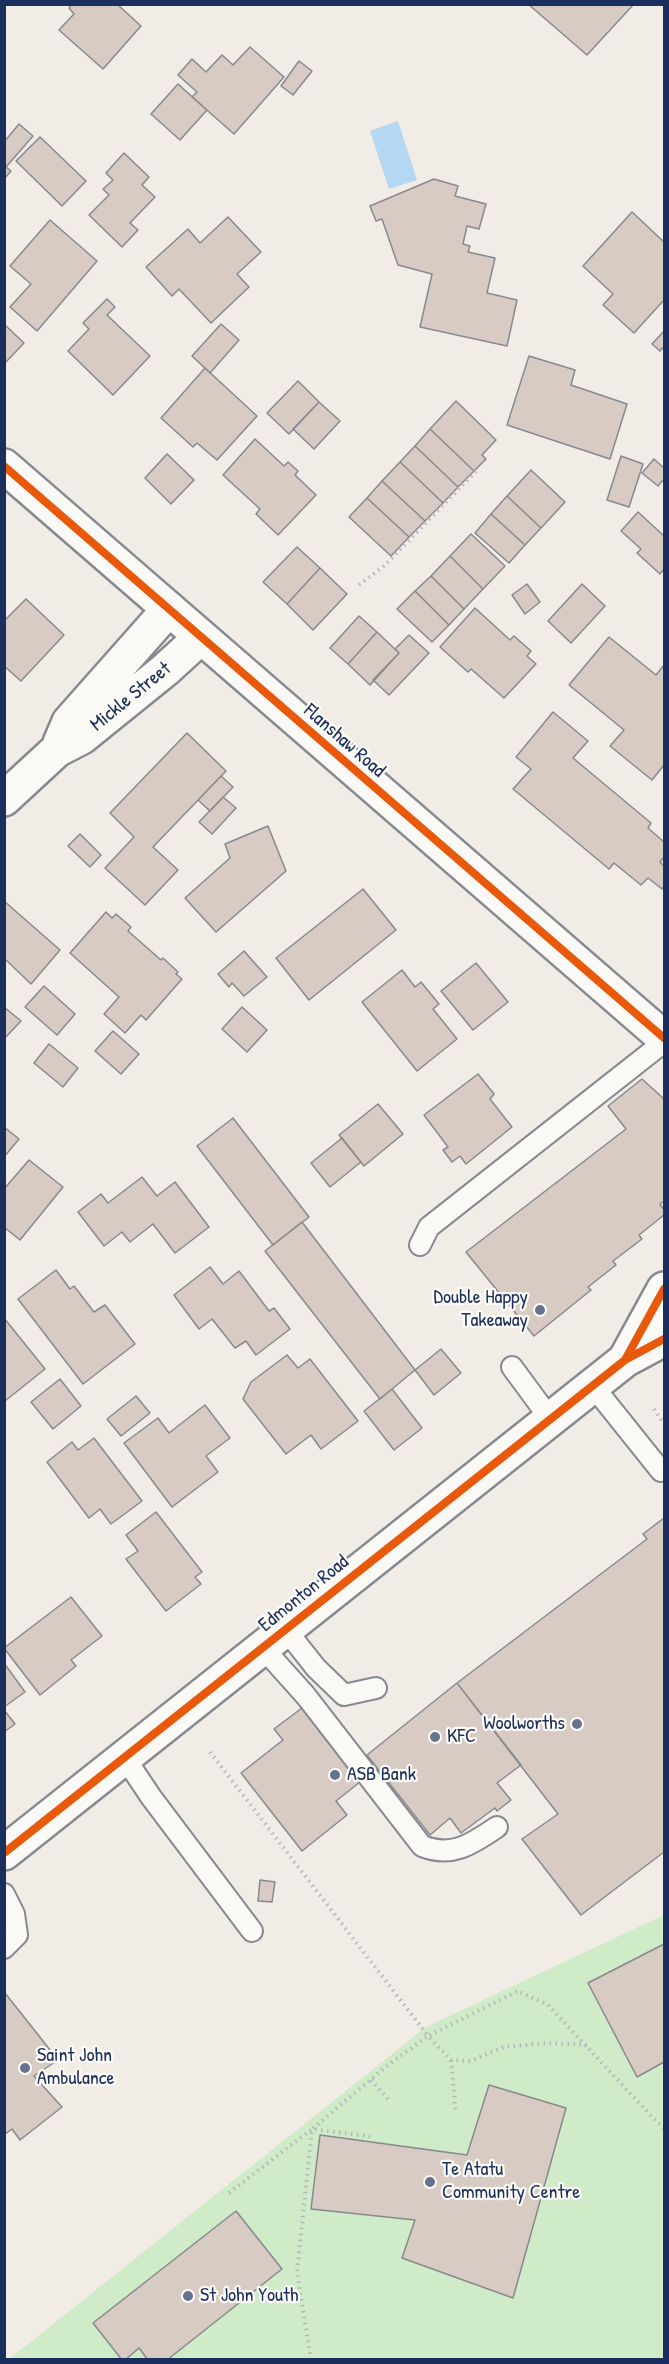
<!DOCTYPE html>
<html>
<head>
<meta charset="utf-8">
<style>
	body { margin:0 }
	#map { position:relative; width:669px; height:2364px; overflow:hidden; background:#f2ece7; font-family:"Patrick Hand",sans-serif }
	canvas { display:block }
	.frame { position:absolute; inset:0; border:6px solid #1b2f5e; pointer-events:none }
</style>
</head>
<body>
<div id="map">
<canvas width="669" height="2364"></canvas>
<div class="frame"></div>
</div>
<script>
const ctx = document.querySelector('canvas').getContext('2d');
ctx.lineJoin = 'round';
function fillPath(path, color) {
  ctx.fillStyle = color;
  ctx.fill(path, 'evenodd');
}
function strokePath(path, color, width, dash) {
  ctx.strokeStyle = color;
  ctx.lineWidth = width;
  ctx.lineCap = dash ? 'butt' : 'round';
  ctx.setLineDash(dash || []);
  ctx.stroke(path);
}
function label(font, color, halo, rows, align = 'center') {
  ctx.font = font + ' "Patrick Hand",sans-serif';
  ctx.lineWidth = 4.5;
  ctx.setLineDash([]);
  ctx.textBaseline = 'middle';
  ctx.strokeStyle = halo;
  ctx.fillStyle = color;
  for (const [text, x, y, turn = 0] of rows) {
    ctx.save();
    ctx.translate(x, y);
    ctx.rotate((+turn || 0) * Math.PI / 180);
    ctx.textAlign = isNaN(turn) ? turn : align;
    if (halo) ctx.strokeText(text, 0, 0);
    ctx.fillText(text, 0, 0);
    ctx.restore();
  }
}
fillPath(new Path2D(`
	M664 1915V2359L8 2360 426 2027Z`), '#cfebc7');
fillPath(new Path2D(`
	M398 121 417 180 389 189 370 131Z`), '#b4d8f4');
const building = new Path2D(`
	M72 4H117L141 26 103 69 59 30 74 14 69 8Z
	M528 4H634L587 55Z
	M250 47 284 77 234 134 192 97 197 92 178 75 192 59 206 72 222 55 233 65Z
	M299 61 312 71 293 95 281 86Z
	M178 84 207 110 180 140 151 114Z
	M19 124 33 136 6 167 11 171 4 179V142Z
	M40 137 86 181 62 206 16 161Z
	M124 153 149 177 142 185 155 197 130 223 138 230 122 247 89 215 109 195 103 189 113 180 106 173Z
	M434 179 458 186 455 196 486 204 479 229 467 226 463 244 470 246 468 252 495 258 487 293 517 300 507 346 420 327 432 274 398 265 382 219 376 221 370 206Z
	M632 212 664 242V300L634 333 603 305 613 294 583 266Z
	M228 217 261 252 237 274 249 287 211 323 179 289 172 296 146 267 188 229 200 243Z
	M50 220 97 261 37 331 10 307 31 284 10 266Z
	M107 299 115 307 107 315 150 356 113 395 68 351 89 329 83 323Z
	M4 324 24 343 4 364Z
	M221 324 239 340 210 373 192 356Z
	M664 331V349L662 348 660 351 652 344Z
	M529 356 575 370 571 385 627 404 610 459 507 425Z
	M205 368 257 416 217 460 197 443 193 447 161 418Z
	M298 381 319 402 289 434 267 413Z
	M456 401 496 440 482 455 486 459 474 471 430 429Z
	M319 402 340 421 314 449 293 429Z
	M430 429 474 471 458 487 415 446Z
	M255 439 284 466 288 462 298 471 295 475 316 495 278 535 256 514 260 509 223 475Z
	M415 446 458 487 443 503 400 462Z
	M167 454 194 480 171 504 145 478Z
	M621 456 643 464 629 507 607 500Z
	M654 459 664 468V479L658 486 642 473Z
	M400 462 443 503 425 521 382 481Z
	M531 470 565 502 541 528 507 496Z
	M382 481 425 521 409 537 367 498Z
	M507 496 541 528 525 545 491 514Z
	M367 498 409 537 391 556 349 517Z
	M638 512 664 536V569L660 574 637 553 641 549 621 531Z
	M491 514 525 545 509 563 475 533Z
	M471 534 505 566 483 589 450 556Z
	M297 547 320 568 287 604 263 582Z
	M450 556 483 589 464 609 431 576Z
	M320 568 347 594 313 630 287 604Z
	M431 576 464 609 449 625 415 591Z
	M527 584 540 602 525 614 512 595Z
	M582 584 605 606 571 643 548 621Z
	M415 591 449 625 432 642 397 609Z
	M26 599 64 635 21 681 4 666V621Z
	M475 608 510 640 514 636 531 651 527 656 536 664 504 698 471 669 468 672 440 647Z
	M359 616 377 632 348 664 330 648Z
	M377 632 399 653 370 685 348 664Z
	M409 635 429 653 389 695 373 680 399 653 395 649Z
	M609 637 656 675 664 665V765L652 780 610 746 624 730 569 685Z
	M553 712 588 741 573 758 651 823 648 828 664 842V857L660 862 664 866V886L662 889 648 878 641 885 614 863 609 869 513 789 531 769 516 757Z
	M187 733 226 771 153 847 178 870 145 905 105 868 134 837 110 813Z
	M221 776 233 787 210 811 198 800Z
	M223 797 236 808 212 834 199 822Z
	M268 826 286 871 216 932 185 898 230 858 225 844Z
	M80 834 101 855 90 867 68 846Z
	M363 889 396 930 309 1000 276 958Z
	M4 901 60 950 31 984 6 960 4 962Z
	M106 912 112 918 116 914 131 927 128 931 161 960 163 958 178 972 176 974 182 979 146 1020 141 1015 125 1033 104 1014 119 997 70 953Z
	M244 951 267 977 244 996 232 983 229 987 218 974Z
	M476 963 508 1002 473 1030 441 991Z
	M402 970 415 987 421 982 439 1004 433 1009 457 1039 417 1071 362 1002Z
	M44 986 75 1014 57 1035 25 1007Z
	M4 1007 21 1021 4 1039Z
	M242 1007 267 1030 247 1052 222 1029Z
	M113 1031 139 1054 121 1074 95 1051Z
	M49 1044 78 1068 63 1087 34 1063Z
	M478 1074 494 1094 490 1099 512 1127 466 1164 460 1156 452 1162 443 1150 448 1147 424 1115Z
	M642 1079 664 1099V1201L660 1204 664 1210V1215L639 1235 642 1239 613 1261 616 1265 588 1287 591 1290 534 1336 466 1252 626 1129 608 1106Z
	M378 1104 403 1134 364 1166 339 1135Z
	M233 1118 309 1217 273 1245 197 1146Z
	M4 1127 19 1139 4 1157Z
	M342 1138 361 1162 330 1187 311 1163Z
	M29 1160 63 1187 20 1240 4 1227V1189Z
	M142 1177 157 1196 175 1182 209 1227 175 1253 153 1224 130 1242 122 1232 104 1246 78 1212 101 1194 108 1203Z
	M302 1222 415 1370 380 1399 265 1251Z
	M210 1267 223 1284 239 1271 269 1311 274 1308 290 1329 256 1355 246 1341 235 1348 212 1319 199 1329 174 1295Z
	M56 1270 70 1289 74 1286 94 1312 105 1305 135 1344 83 1384 18 1299Z
	M4 1318 45 1369 5 1401 4 1400Z
	M441 1349 461 1373 434 1395 415 1370Z
	M287 1355 298 1368 310 1359 358 1421 321 1449 311 1435 286 1454 243 1399 251 1382Z
	M60 1379 81 1406 53 1429 31 1402Z
	M392 1389 422 1428 394 1450 364 1411Z
	M136 1396 150 1413 121 1436 107 1419Z
	M205 1405 230 1438 206 1456 218 1472 172 1507 124 1443 158 1418 169 1433Z
	M94 1438 142 1501 111 1524 100 1509 89 1518 47 1462 72 1442 78 1450Z
	M156 1512 202 1572 195 1577 201 1584 166 1611 126 1559 138 1551 126 1535Z
	M664 1518V1852L581 1915 522 1839 558 1814 457 1683 647 1539 643 1534Z
	M71 1597 102 1636 71 1660 76 1666 40 1695 4 1648Z
	M4 1663 25 1692 4 1707Z
	M457 1683 521 1765 497 1783 511 1800 497 1811 495 1808 461 1833 450 1818 430 1835 367 1755Z
	M302 1708 360 1782 336 1801 347 1815 302 1851 241 1773 283 1740 274 1729Z
	M4 1710 15 1724 4 1732Z
	M260 1880 275 1882 272 1902 258 1901Z
	M664 1944V2062L637 2077 588 1983Z
	M5 1993 58 2060 34 2076 62 2107 20 2140 12 2129 4 2135Z
	M489 2085 566 2108 513 2298 402 2258 415 2220 311 2209 320 2135 467 2155Z
	M236 2211 282 2269 167 2360H148L139 2348 125 2360H122L93 2323Z`);
fillPath(building, '#d7cbc3');
strokePath(building, '#888990', 1.5);
const lane = new Path2D(`
	M420 1245 429 1227 664 1042
	M512 1367 551 1420
	M593 1386 661 1471
	M286 1630 316 1668 344 1695 376 1688
	M263 1648 306 1696 422 1846C452 1858 472 1844 497 1827
	M125 1758 151 1797 252 1931
	M4 1894 14 1914 17 1935 4 1948`);
const street = new Path2D(`
	M60 743 69 722 169 609
	M4 799 57 750 82 737 165 670 200 638`);
const secondary = new Path2D(`
	M4 466 664 1038`);
const primary = new Path2D(`
	M625 1360 664 1289
	M4 1853 625 1360 664 1339`);
strokePath(lane, '#888990', 24);
strokePath(street, '#888990', 38);
strokePath(secondary, '#888990', 38);
strokePath(primary, '#888990', 38);
strokePath(new Path2D(`
	M359 585 384 566 477 470
	M654 1409 664 1424
	M210 1752 428 2036 388 2065 312 2129 297 2272 311 2360
	M587 2045 548 2043 504 2047 470 2061 451 2060 428 2036 518 1991 548 2005 654 2119 664 2128
	M451 2060 456 2114
	M371 2080 388 2099
	M229 2193 312 2129 374 2137`), '#b5b6bb', 4, [1.5, 4.5]);
strokePath(lane, '#faf9f6', 20);
strokePath(street, '#faf9f6', 33);
strokePath(secondary, '#faf9f6', 33);
strokePath(primary, '#faf9f6', 33);
strokePath(new Path2D(`
	M4 466 664 1038
	M625 1360 664 1289
	M4 1853 625 1360 664 1339`), '#e8590c', 8);
for (const [x, y, r, color] of [
	[540,1310,6,"#66718e"],
	[577,1724,6,"#66718e"],
	[435,1737,6,"#66718e"],
	[335,1775,6,"#66718e"],
	[25,2068,6,"#66718e"],
	[430,2182,6,"#66718e"],
	[188,2296,6,"#66718e"]
]) {
  const dot = new Path2D();
  dot.arc(x, y, r, 0, 2 * Math.PI);
  ctx.fillStyle = color;
  ctx.fill(dot);
  strokePath(dot, '#fdfcf7', 2);
}
label('20px', '#1b2f5e', '#fdfcf7', [
	["Mickle Street",131,697,-39],
	["Flanshaw Road",344,741,41],
	["Edmonton Road",304,1594,-39]
]);
label('20px', '#1b2f5e', '#fdfcf7', [
	["Double Happy",528,1298,"right"],
	["Takeaway",528,1321,"right"],
	["Woolworths",565,1724,"right"],
	["KFC",447,1737],
	["ASB Bank",347,1775],
	["Saint John",37,2056],
	["Ambulance",37,2079],
	["Te Atatu",442,2170],
	["Community Centre",442,2193],
	["St John Youth",200,2296]
], 'left');
</script>
</body>
</html>
